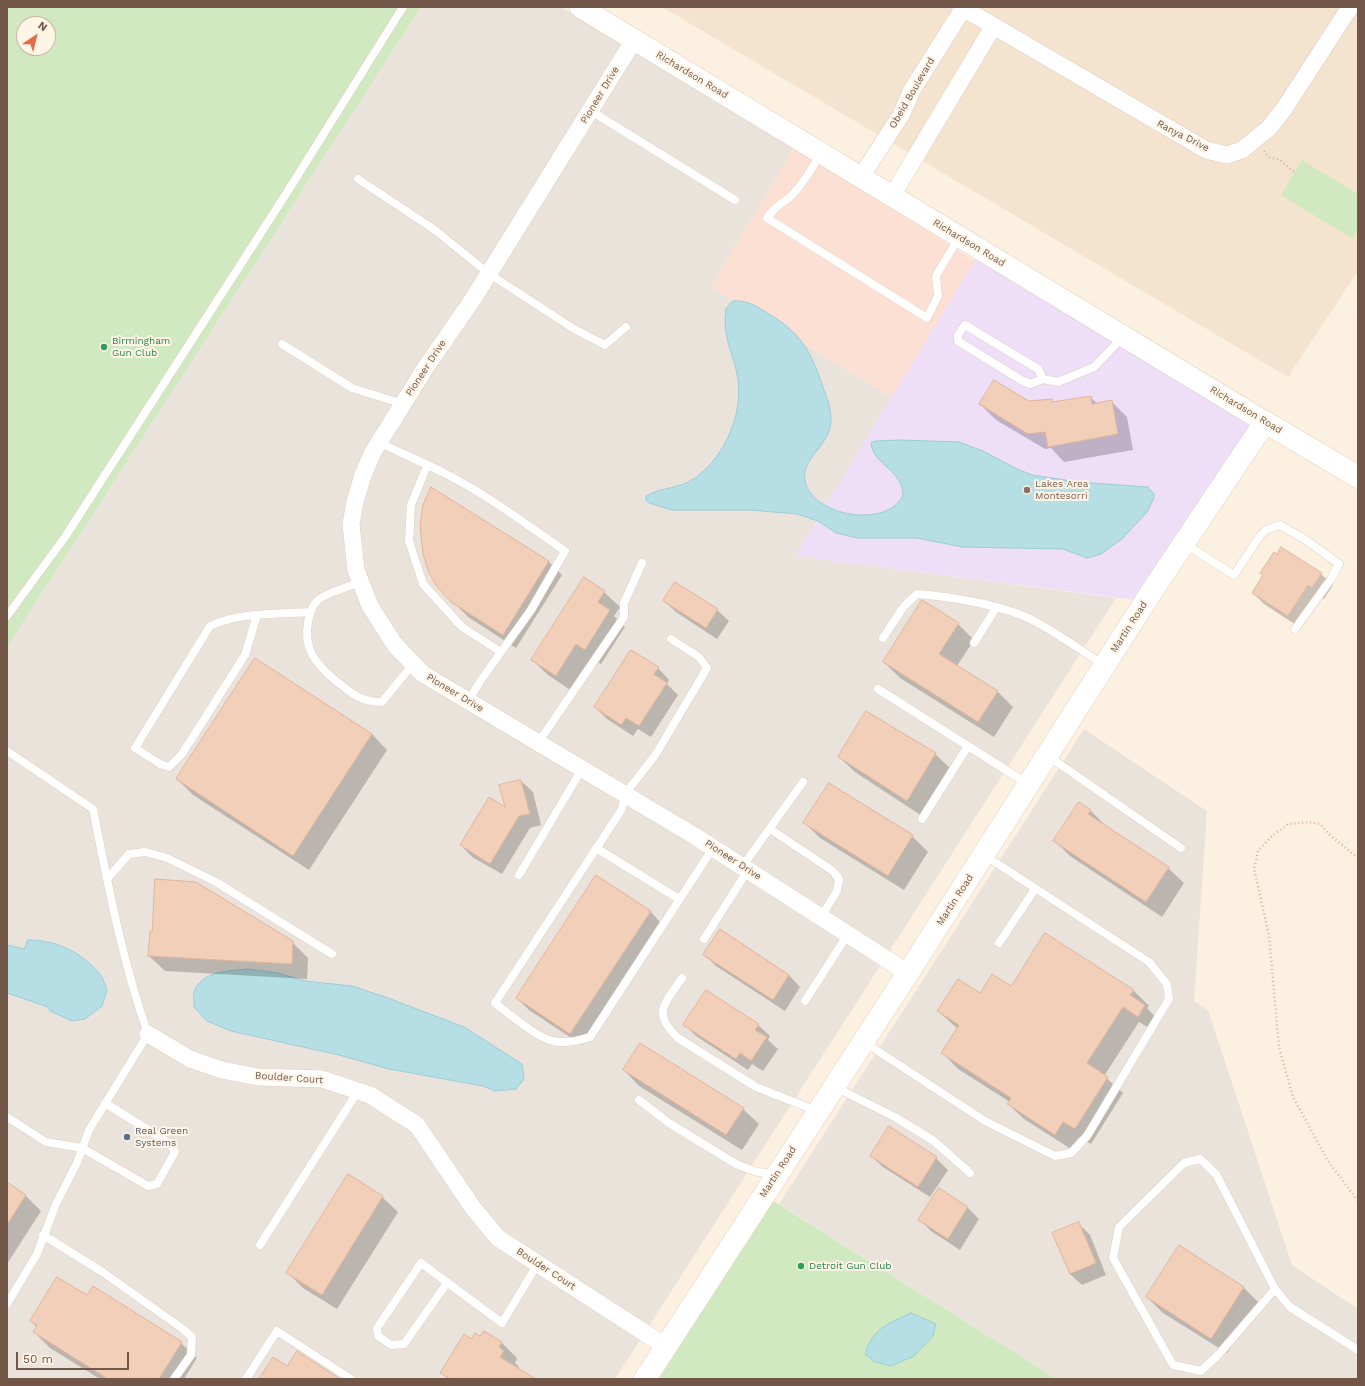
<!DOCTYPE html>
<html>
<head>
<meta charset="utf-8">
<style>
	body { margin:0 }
	#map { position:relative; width:1365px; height:1386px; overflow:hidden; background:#fcf1e1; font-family:"Work Sans",sans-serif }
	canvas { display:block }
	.frame { position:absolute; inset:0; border:8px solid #725748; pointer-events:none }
	.north { position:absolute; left:16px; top:16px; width:40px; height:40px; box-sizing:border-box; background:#fff5e7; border:1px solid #c7b6a7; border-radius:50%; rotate:35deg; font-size:11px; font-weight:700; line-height:16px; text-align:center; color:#725748 }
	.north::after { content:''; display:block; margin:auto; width:14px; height:18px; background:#e66a46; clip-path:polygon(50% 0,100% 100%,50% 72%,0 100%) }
	.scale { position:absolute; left:16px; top:1352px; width:113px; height:18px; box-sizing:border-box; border:2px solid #725748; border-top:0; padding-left:5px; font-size:12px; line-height:14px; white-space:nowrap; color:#725748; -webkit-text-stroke:3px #fff5e7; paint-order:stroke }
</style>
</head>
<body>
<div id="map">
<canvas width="1365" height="1386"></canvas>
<div class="frame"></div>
<div class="north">N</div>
<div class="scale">50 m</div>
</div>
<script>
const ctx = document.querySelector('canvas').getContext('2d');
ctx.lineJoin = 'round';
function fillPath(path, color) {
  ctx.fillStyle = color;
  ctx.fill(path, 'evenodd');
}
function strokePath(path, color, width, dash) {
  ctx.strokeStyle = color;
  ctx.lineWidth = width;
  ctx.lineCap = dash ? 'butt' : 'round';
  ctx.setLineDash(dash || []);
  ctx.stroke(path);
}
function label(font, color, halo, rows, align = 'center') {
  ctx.font = font + ' "Work Sans",sans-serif';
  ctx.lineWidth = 4;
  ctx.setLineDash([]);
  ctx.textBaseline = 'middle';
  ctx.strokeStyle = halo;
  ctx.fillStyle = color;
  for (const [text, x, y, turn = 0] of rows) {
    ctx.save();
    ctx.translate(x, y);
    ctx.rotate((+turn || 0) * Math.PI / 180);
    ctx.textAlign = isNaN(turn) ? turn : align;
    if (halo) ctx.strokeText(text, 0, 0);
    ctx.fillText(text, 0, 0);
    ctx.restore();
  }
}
fillPath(new Path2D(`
	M662 7H1358V271L1288 377Z`), '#f3e3cf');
fillPath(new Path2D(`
	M794 148 975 261 892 398 711 286Z`), '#fce0d4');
fillPath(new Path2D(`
	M421 7H561L794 148 711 286 892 398 796 556 1116 598 615 1379H7V647Z
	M1084 729 1207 811 1194 1001 1208 1010 1292 1265 1358 1309V1379H1057L779 1204Z`), '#eae3dc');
fillPath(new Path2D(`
	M980 252 1261 424 1144 601 795 556Z`), '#eedef8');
fillPath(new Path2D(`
	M7 7H421L7 647ZM24 24H48V48H24Z
	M1302 160 1358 194V228L1352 238 1281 195Z
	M767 1197 1057 1379H652Z`), '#d0e9c0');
const water = new Path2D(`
	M733 301C745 300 755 305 764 311 799 331 809 347 822 384 826 396 831 407 831 419 832 445 800 458 805 481 813 518 889 528 903 495 902 469 872 464 871 443L876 441 900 440 959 442 983 451 1015 468 1032 475 1078 482 1148 487 1154 494V498L1147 512 1122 539 1101 554 1087 558 1063 549 962 547 917 538H858L836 533 818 521 797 514 750 510H672L649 503 646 500V496C661 487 680 489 695 478 725 457 745 411 737 374 732 349 722 337 726 309Z
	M28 940C56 940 81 952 99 973 103 977 105 985 107 990L102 1006 85 1019 72 1021 50 1011 48 1007 7 993V945L24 949Z
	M248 969 278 973 305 981 352 986 388 998 464 1027 522 1064 524 1079 516 1089 495 1091 483 1086 389 1069 339 1055 231 1031 207 1021 194 1007C194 1002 193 993 195 989 206 970 230 971 248 969Z
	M911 1313 936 1324 933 1336 914 1356 891 1366 875 1362 865 1354C873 1328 888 1324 911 1313Z`);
fillPath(water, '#b6dee5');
strokePath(water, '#9ccdd6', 1);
fillPath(new Path2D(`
	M1090 397 1098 404 1111 401 1127 417 1133 450 1064 462 1051 448 1045 449 996 420 980 404 1051 400 1054 403Z
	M422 519 548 561 562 575 516 648 468 617 438 586 427 566 422 546Z
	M1321 574 1333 585 1324 599 1320 596 1299 627 1264 604 1253 593Z
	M604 592 620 607 614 616 625 627 601 664 592 659 572 691 548 675 532 660Z
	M664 601 717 610 729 621 717 639 676 612Z
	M958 624 974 640 957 666 997 691 1013 707 994 737 900 678 884 662Z
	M255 659 372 734 387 750 309 870 193 795 177 779Z
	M658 668 669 680 667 684 678 695 651 737 638 729 633 736 607 719 595 707Z
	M935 754 951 769 922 816 855 772 839 757Z
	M521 781 533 792 541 825 530 828 502 874 472 857 461 845 506 809Z
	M829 784 912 836 928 852 904 890 820 838 805 823Z
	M1090 810 1106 826 1168 868 1184 883 1162 917 1070 856 1055 841Z
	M650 911 661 923 582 1045 529 1010 517 998Z
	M292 942 308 958 307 979 165 971 149 956Z
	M704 954 789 975 800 987 785 1011 716 966Z
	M1011 987 1133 990 1149 1006 1147 1008 1160 1022 1154 1031 1139 1022 1104 1076 1123 1093 1091 1144 1079 1137 1071 1149 1024 1119 1008 1104 1010 1102 958 1069 943 1053 958 1029 938 1011 980 995Z
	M685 1025H758L770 1036 768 1040 778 1049 763 1071 752 1064 748 1070 696 1036Z
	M624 1070 743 1109 759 1124 742 1150 639 1086Z
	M890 1128 936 1158 948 1170 930 1197 883 1167 871 1156Z
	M7 1184 26 1196 41 1211 7 1264Z
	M939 1190 968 1208 979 1219 960 1250 931 1231 920 1220Z
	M382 1197 398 1212 337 1309 303 1288 287 1272Z
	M1078 1223 1090 1235 1106 1275 1082 1285 1070 1274Z
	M1243 1287 1259 1303 1227 1353 1163 1313 1147 1297Z
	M87 1297 181 1343 197 1358 184 1379H100L50 1348 34 1332 37 1327 31 1321Z
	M484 1332 502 1343 517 1358 515 1363 519 1367 518 1369 534 1379H448L441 1373 472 1341 481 1337Z`), '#0003');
const building = new Path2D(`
	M994 380 1029 401 1052 399V402L1091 396 1092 404 1112 400 1118 434 1048 447 1045 432 1028 434 979 404Z
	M431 487 549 561 503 635 451 602 437 587 429 573 423 554 420 526 423 505Z
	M1281 547 1322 573 1312 588 1308 585 1288 616 1252 593 1263 575 1260 573 1274 552 1277 554Z
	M584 577 605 591 598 602 610 610 585 650 576 644 556 676 531 660Z
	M675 582 718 609 706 628 663 601Z
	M922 600 959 623 939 654 998 691 978 722 883 662Z
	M631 650 659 667 654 674 667 683 639 726 626 718 621 725 594 707Z
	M255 658 372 734 293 856 176 779Z
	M866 711 936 753 907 801 838 757Z
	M521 780 530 814 519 816 490 864 460 845 489 797 505 807 499 785Z
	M829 783 913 835 888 876 803 823Z
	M1079 802 1091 810 1088 814 1169 867 1146 902 1053 841Z
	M596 875 651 911 570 1034 516 998Z
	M155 879 196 882 293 941 292 964 148 956 150 931H152Z
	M720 929 789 975 773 1000 703 955Z
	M1045 933 1134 990 1130 995 1145 1005 1138 1017 1123 1007 1087 1063 1108 1077 1075 1129 1063 1122 1055 1135 1007 1104 1011 1098 941 1053 959 1025 937 1011 958 979 980 993 992 974 1011 986Z
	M706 990 759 1024 755 1030 767 1037 751 1061 740 1053 736 1059 683 1025Z
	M640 1043 744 1108 726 1135 623 1070Z
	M889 1126 937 1157 918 1187 870 1156Z
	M348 1174 383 1196 322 1295 286 1273Z
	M7 1182 26 1195 7 1225Z
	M939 1188 968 1207 948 1239 918 1220Z
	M1079 1222 1096 1263 1070 1274 1052 1233Z
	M1179 1245 1244 1287 1211 1339 1146 1297Z
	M57 1277 87 1295 93 1286 182 1342 159 1379H108L33 1332 37 1325 30 1321Z
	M484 1331 502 1342 499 1347 504 1351 500 1357 536 1379H450L440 1373 464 1334 471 1339 475 1333 480 1336Z
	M297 1351 340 1379H259L273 1357 287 1366Z`);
fillPath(building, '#f1cfb9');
strokePath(building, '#e3b599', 1);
const service = new Path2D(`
	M591 111 735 200
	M821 153C813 167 805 181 794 193 785 203 775 205 767 218L927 318 938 296 936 276 959 237
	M358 179 435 230 488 273 574 329 605 345 626 327
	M282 344 352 388 403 404
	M1043 379 1038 369 965 325 958 335V341L1021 380 1030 384 1043 379 1058 382 1094 367 1123 337
	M379 442C402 454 425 463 448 475 489 496 527 525 565 551L531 610 481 680 468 701
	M427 466 411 505 409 541 423 584 462 627 501 652
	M1185 544 1234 575 1259 537 1266 530 1280 525 1306 540 1339 564 1331 579 1295 629
	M360 582C350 586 324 594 318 600 312 605 310 614 308 622 303 650 316 664 336 681 352 694 361 702 382 702L413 664
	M257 615 245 655 182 754 169 767 160 764 135 748 210 626C240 612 277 614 310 612
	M7 616 65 537 286 194 403 7
	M883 638 904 606 917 594C952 597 1005 605 1036 622 1060 635 1082 651 1104 665
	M671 639 699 657 707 668 656 754 625 794 622 809 495 1003C509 1014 536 1037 553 1041 566 1044 578 1041 590 1037L713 848
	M974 643 996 608
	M878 689 1028 784
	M538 743 624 617V603L642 563
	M7 751 93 809C108 884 122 961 148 1034L89 1130 77 1163 56 1204 37 1254 7 1304
	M1048 756 1181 848
	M922 819 968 746
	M770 829 833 871 839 879 837 891 821 917
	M596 848 679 899
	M742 867 803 782
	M519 875 582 769
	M107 879 129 854 145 852 167 858 216 882 332 954
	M704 939 748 870
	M999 943 1035 889
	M682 978C665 1004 651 1012 678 1038L756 1087 817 1111
	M805 1001 848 934
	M864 1042 985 1121 1055 1156 1071 1153 1087 1136 1169 999 1167 984 1149 962 984 855
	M835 1087 895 1117 934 1141 970 1173
	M639 1100 669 1123 736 1164 754 1171 775 1175
	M7 1117 46 1142 82 1148 148 1186 157 1184 175 1152 169 1143 105 1103
	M43 1235 101 1271 183 1329 192 1337 191 1355 174 1379
	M260 1245 358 1091
	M447 1283 404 1344 391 1345 378 1336 377 1328 421 1263 502 1323 537 1265
	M1275 1289 1219 1354 1201 1371 1173 1365 1113 1258 1119 1227 1184 1163 1200 1159 1216 1174 1275 1289 1290 1307 1358 1350
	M246 1379 277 1331 351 1379`);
const minor = new Path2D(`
	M961 7 1206 150 1227 155 1242 150 1269 128 1284 109 1350 7
	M634 40 473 299 426 367 373 452 363 475 355 502 351 524 356 570 370 606 395 645 423 674 693 835 908 973
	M861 177 901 115 912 90 963 9
	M892 196 993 27
	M148 1034 190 1059 222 1070 258 1077 322 1079 370 1095 417 1125 473 1208 498 1238 665 1346`);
const tertiary = new Path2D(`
	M580 7 1265 422`);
const secondary = new Path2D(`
	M645 1379 908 973 1152 591 1265 422 1358 477`);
strokePath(service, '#e0cdbd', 9);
strokePath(minor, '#e0cdbd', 18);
strokePath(tertiary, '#e0cdbd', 22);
strokePath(secondary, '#e5cebb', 23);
strokePath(new Path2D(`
	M1264 151 1269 157 1280 160 1295 173
	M1358 858 1330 835 1320 824 1309 822 1288 824 1272 836 1258 851 1254 869 1269 935 1279 1047 1293 1097 1328 1161 1358 1201`), '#d5b29c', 2.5, [1, 3]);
strokePath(service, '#fff', 8);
strokePath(minor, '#fff', 17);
strokePath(tertiary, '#fff', 21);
strokePath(secondary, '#fff', 22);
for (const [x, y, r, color] of [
	[104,347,4,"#2e9e5b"],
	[1027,490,4,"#8d6e63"],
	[127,1137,4,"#5c6f8a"],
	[801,1266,4,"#2e9e5b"]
]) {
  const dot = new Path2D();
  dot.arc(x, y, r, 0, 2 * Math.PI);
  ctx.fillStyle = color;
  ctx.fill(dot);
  strokePath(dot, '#fff5e7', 1.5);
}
label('10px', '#725748', '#fff5e7', [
	["Richardson Road",692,75,31],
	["Obeid Boulevard",912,93,-60],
	["Pioneer Drive",600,95,-59],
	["Ranya Drive",1183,136,27],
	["Richardson Road",969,243,31],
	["Pioneer Drive",426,368,-57],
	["Richardson Road",1246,410,31],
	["Martin Road",1129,627,-57],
	["Pioneer Drive",455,693,31],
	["Pioneer Drive",733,860,33],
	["Martin Road",955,900,-57],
	["Boulder Court",289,1078,4],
	["Martin Road",778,1172,-57],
	["Boulder Court",546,1269,33]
]);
label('10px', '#27864d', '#fff5e7', [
	["Birmingham",112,341],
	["Gun Club",112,353],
	["Detroit Gun Club",809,1266]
], 'left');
label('10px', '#785e54', '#fff5e7', [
	["Lakes Area",1035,484],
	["Montesorri",1035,496]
], 'left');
label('10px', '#4e5e75', '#fff5e7', [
	["Real Green",135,1131],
	["Systems",135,1143]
], 'left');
</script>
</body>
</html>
